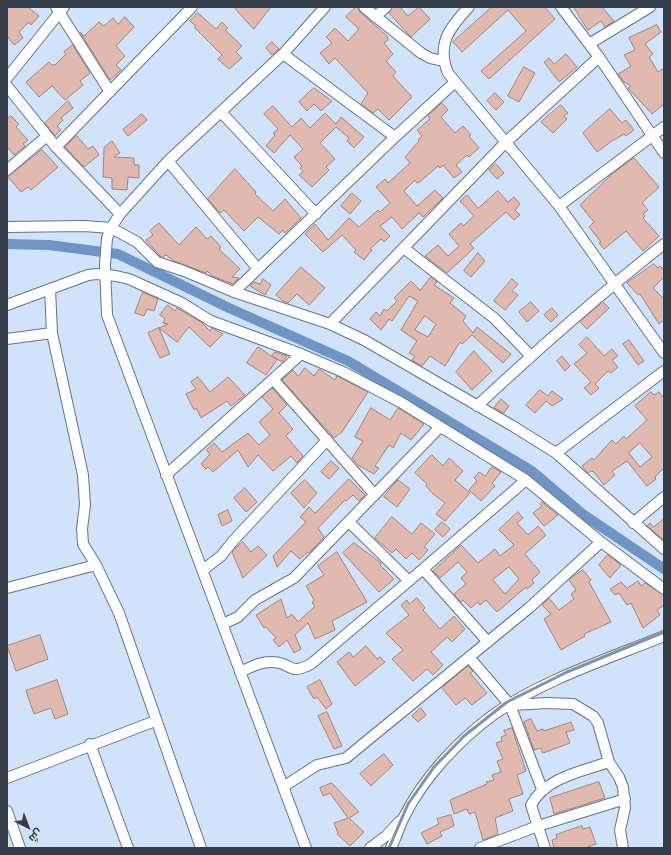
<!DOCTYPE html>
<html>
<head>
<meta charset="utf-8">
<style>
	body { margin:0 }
	#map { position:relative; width:671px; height:855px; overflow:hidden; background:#d0e3fa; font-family:Cabin,Cairo,sans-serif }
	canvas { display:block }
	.frame { position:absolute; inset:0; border:8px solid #343d48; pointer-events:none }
	.north { position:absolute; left:8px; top:807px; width:40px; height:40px; -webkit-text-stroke:3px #d0e3fa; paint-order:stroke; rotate:138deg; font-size:11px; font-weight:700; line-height:16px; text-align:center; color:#343d48 }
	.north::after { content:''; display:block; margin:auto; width:14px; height:18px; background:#343d48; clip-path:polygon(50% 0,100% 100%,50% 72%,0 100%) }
</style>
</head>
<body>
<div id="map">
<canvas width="671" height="855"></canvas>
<div class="frame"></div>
<div class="north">ش</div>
</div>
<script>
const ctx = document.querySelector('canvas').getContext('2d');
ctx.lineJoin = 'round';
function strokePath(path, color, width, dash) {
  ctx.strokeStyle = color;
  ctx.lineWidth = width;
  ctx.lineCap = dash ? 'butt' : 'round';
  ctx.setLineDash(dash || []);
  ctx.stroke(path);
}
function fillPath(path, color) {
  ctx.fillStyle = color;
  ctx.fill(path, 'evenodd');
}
strokePath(new Path2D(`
	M7 244 49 245 118 254 229 308 348 361 532 471 584 515 664 569`), '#6e95c4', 10);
const building = new Path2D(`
	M7 7H28L39 16 31 25 29 22 19 32 23 38 14 45 7 36Z
	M234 7H271L254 29Z
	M356 7H358L360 12 387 36 388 40 384 43 393 54 386 61 396 72 393 76 412 97 389 120 378 109 373 113 361 104 368 93 335 58 329 64 320 53 332 43 326 37 335 28 348 41 359 29 346 17Z
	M392 7H400L408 16 419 7 430 19 411 37 389 13Z
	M492 7H545L555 19 489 79 481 71 526 31 508 10 462 52 453 42Z
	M574 7H602L614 21 605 27 601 21 588 30Z
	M198 13 216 29 222 22 228 28 225 30 242 46 236 52 242 58 229 69 218 59 222 55 195 28V25L190 21Z
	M125 17 134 27 116 46 125 56 116 65 121 70 110 80 80 32 84 36 99 22 104 26 113 18 118 24Z
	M657 25 661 32 645 44 653 54 649 57 658 72 664 68V104L652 114 628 88 631 86 624 82 618 74 631 66 624 55 635 50 629 38Z
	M272 42 279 49 272 55 266 48Z
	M73 45 90 73 80 81 83 85 65 100 52 86 39 97 26 82 49 62 52 65H55L66 54 64 52Z
	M566 54 577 67 559 82 544 62 549 58 554 64Z
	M524 67 535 73 519 102 508 96Z
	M314 88 332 101 321 111 314 104 307 111 299 102Z
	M495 93 504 102 496 110 487 101Z
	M68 101 73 108 61 118 63 120 57 126 61 130 55 136 45 123Z
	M442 103 448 110 441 117 455 133 463 126 471 135 469 136 479 148 469 157 467 155 456 165 462 172 454 178 443 165 440 168 438 166 421 181 417 183 415 180 404 191 417 206 435 190 443 198 423 217 419 213 402 229 392 217 380 226 390 236 384 242 381 239 370 249 372 250 364 260 354 252 356 250 342 235 323 252 305 234 315 224 328 240 349 218 359 227 378 210 380 212 390 203 376 187 385 179 388 183 410 163 405 157 419 141 418 140 422 136 417 130 430 119 428 116Z
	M561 105 568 113 564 116 567 119 553 133 541 122Z
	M273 106 292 127 301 118 310 128 325 113 336 124 341 117 364 137 354 148 347 141 349 138 336 127 320 143 335 159 326 167 329 170 312 187 299 175 303 172 300 168 302 166 294 157 303 149 290 135 274 153 266 146 275 135 273 133 278 129 264 114Z
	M610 109 622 123 626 120 634 130 626 136 624 134 612 141 597 152 583 133Z
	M142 114 147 120 128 136 123 130Z
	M11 116 19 124 16 127 28 140 23 144 25 146 14 155 7 147V119Z
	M77 136 88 149 93 146 99 155 84 167 65 147Z
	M112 141 120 153 114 157 134 158V165H139V178L128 177 127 190 112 189V178L103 177 104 148Z
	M42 150 58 167 31 190 28 187 21 192 8 177Z
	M634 158 659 187 642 203 648 210 643 214 645 216 643 218 659 236 643 251 626 231 604 249 599 243 601 242 589 227 594 222 580 205 612 174Z
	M496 164 504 173 497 179 489 170Z
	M235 169 256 192 255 194 273 211 285 199 301 218 285 233 283 230 279 234 258 217 244 231 224 210 220 213 208 199Z
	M498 191 508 202 514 197 520 204 515 210 520 215 514 220 506 212 470 244 474 248 447 273 425 256 438 245 448 256 459 246 449 234 461 223 463 226 474 216 460 201 467 195 478 208Z
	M352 193 361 201 350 214 341 206Z
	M159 223 179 245 196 227 207 239 211 236 221 247 219 249 240 269 232 277 239 278 233 284 212 276 207 271 206 273 174 261 166 255 163 257H161L146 240 153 235 150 231Z
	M478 253 485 261 471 277 464 271Z
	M654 264 658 268 660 266 664 270V277L653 288 664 299V320L659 324 640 294 638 295 627 283Z
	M301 267 325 288 309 305 297 294 288 303 283 301 276 295Z
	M431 277 437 282 434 285 454 298 450 303 466 316 463 321 473 333 477 327 511 354 503 363 472 335 462 344 460 342 445 366 430 356 422 366 412 360 415 356 409 353 417 341 401 330 418 301 409 296 392 321 389 319 381 330 370 319 376 312 380 316 384 309 387 311 397 301 394 298 411 281 420 290ZM425 316 436 324 428 337 415 330Z
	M263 279 271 285 265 295 250 286 254 282 260 284Z
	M512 279 518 284 512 291 518 295 505 310 494 301Z
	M143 292 158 299 154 311 147 309 144 316 135 313Z
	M531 302 539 311 527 322 519 312Z
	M603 302 609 308 587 329 580 322Z
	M168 305 175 311 177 308 201 322 210 331 212 328 223 334 210 347 189 327 177 342 159 328 168 324 163 323 165 319 160 315Z
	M552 308 558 315 551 322 544 315Z
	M159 328 170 354 160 358 148 333Z
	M587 337 604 356 612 349 618 356 612 360 618 367 611 373 608 371 595 384 599 388 591 395 584 388 591 382 574 364 587 353 579 345Z
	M629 340 644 361 638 365 623 344Z
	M258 347 277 360 266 375 247 363Z
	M474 351 492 371 472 390 456 372Z
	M275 352 287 356 282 362 272 356Z
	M562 356 570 366 565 371 557 361Z
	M305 368 314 376 319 369 335 380 337 376 368 392 342 432 334 438 282 380 293 370 298 376Z
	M198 377 210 392 228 377 245 395 231 406 227 401 201 418 196 408 194 410 186 394 196 389 191 382Z
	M272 388 287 405 279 413 293 429 286 436 303 456 297 463 291 456 273 471 258 455 248 467 238 450 213 472 208 467 206 469 201 464 210 454 206 450 214 443 222 452 248 433 259 445 270 435 259 422 273 409 262 397Z
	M540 390 548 396 552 391 563 399 552 406 546 401 535 413 526 405Z
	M651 392 654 395 659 392 664 398V468L655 477 656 479 647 486 627 461 612 471 615 475 604 485 594 472 591 471 588 473 582 466 592 458 594 460 612 440 616 444 624 436 626 439 647 420 635 406ZM640 443 652 457 640 467 629 453Z
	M501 399 509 406 504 413 494 408Z
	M371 408 390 420 398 408 424 424 411 440 401 433 393 448 389 445 375 466 379 468 374 474 358 465 352 458 363 441 355 437Z
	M432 455 443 466 449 458 463 471 455 480 470 493 445 521 436 514 445 503 433 494 426 486 427 484 415 473Z
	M331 461 339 468 329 479 321 472Z
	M492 467 501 472 492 483 495 486 481 501 469 490 477 481 474 478 479 472 485 476Z
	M349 479 365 495 359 501 353 495 346 501 345 500 318 528 324 537 309 553 308 552 300 559 291 551 277 567 273 556 306 522 300 517 309 507 315 513Z
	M305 480 317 493 304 508 291 493Z
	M398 480 410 489 397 507 384 497Z
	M245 488 257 502 246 512 234 498Z
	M542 502 558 515 544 526 533 513 542 506 540 504Z
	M228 510 232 521 222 526 218 515Z
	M518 512 523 518 517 523 528 535 538 526 546 535 525 554 540 572 532 580 534 583 527 589 526 587 497 612 486 600 480 605 478 602 471 608 463 600 461 602 454 594 466 584 461 578 467 572 458 562 440 578 433 571 461 545 478 563 495 549 500 556 514 545 499 530ZM509 567 519 579 505 594 493 580Z
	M392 517 412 534 421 523 435 534 424 547 428 550 419 560 412 553 406 559 396 549 392 553 375 538Z
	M664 519V540L647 526 650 523 653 527Z
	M442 522 450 529 443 537 435 530Z
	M243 542 251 552 258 546 267 555 243 578 232 552Z
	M354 543 381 563 380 565 394 579 379 592 343 553Z
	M337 552 367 602 332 621 335 630 315 639 308 623 295 635 301 649 294 653 287 640 279 647 273 640 276 638 266 627 264 628 256 615 281 599 287 618 292 614 298 622 315 606 312 603 314 600 306 586 324 575 318 566Z
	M608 555 621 565 610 578 599 565Z
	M583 570 591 580 589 582 611 622 584 634 585 636 561 650 544 619 551 614 542 605 549 598 559 610 574 599 571 594 576 590 569 580Z
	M638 581 641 586 645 583 664 595V605L657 610 660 615 643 628 631 603 627 605 619 593 615 595 610 589 621 582 627 588Z
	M417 598 425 608 423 610 440 629 454 616 465 629 452 642 447 637 431 652 443 665 433 675 427 669 413 681 392 659 403 650 386 633 409 615 401 605 407 600 409 604Z
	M40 635 48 659 16 671 7 646Z
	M366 646 377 659 380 657 385 662 355 686 337 662 349 652 353 657Z
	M468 666 473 671 470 673 487 693 472 705 465 698 456 705 442 688Z
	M57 680 68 714 55 719 51 708 34 714 26 691Z
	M320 680 332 704 326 709 317 697 314 699 307 687Z
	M421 708 426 715 418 722 412 716Z
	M327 712 342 746 334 749 318 716Z
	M531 719 537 731 543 729 544 731 571 722 574 730 566 732 570 743 543 753 541 748 534 750 524 722Z
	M512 728 526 771 517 775 523 794 509 799 513 811 495 818 498 834 483 840 475 812 469 814 467 809 454 814 450 800 487 784 486 782 494 780 492 775 501 772 497 761 503 759 496 743 502 741 501 737 506 735 504 731Z
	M384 754 393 765 371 786 360 774Z
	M599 782 605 798 554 814 550 798Z
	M332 783 359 812 349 818 364 832 350 846 337 834 338 833 334 823 348 818 330 793 323 796 320 788Z
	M451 815 454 826 440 832 442 836 427 844 421 833 439 824 437 819Z
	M582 826 583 829 590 827 596 844 585 848H554L552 840 557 838 556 835Z`);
fillPath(building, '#e0b9af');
strokePath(building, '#a68379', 1);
const minor = new Path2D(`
	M56 7 110 92
	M364 7 421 53 430 58 443 61
	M469 7C450 27 436 44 448 73L559 206 664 353
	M561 7 599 57 664 153
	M375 17 386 7
	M589 44 650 7
	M283 54 395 137
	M7 78 64 7
	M7 86 56 147 120 214
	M221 112 316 214
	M56 147 192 7
	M168 161 258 269
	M7 170 47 136
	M559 206 664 127
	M7 227 84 226 111 228 137 242 157 262 184 271 234 292 330 324 364 340 511 425 556 453 664 549
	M405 249 494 318 531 356
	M50 289 52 333 83 475 85 505 82 529 83 544 96 565 119 613 201 848
	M234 292 395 137 454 83
	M7 305 88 275 97 274 116 276 129 279 182 303 211 321 301 354 343 372 402 403 526 480 601 542 664 589
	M330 324 505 143 599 57
	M7 339 52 333
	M273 379 375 495
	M477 406C538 349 599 295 664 244
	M556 453 664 371
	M166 475 301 354
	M349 522 409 581
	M633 523 664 497
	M423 569 488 642
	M203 570 221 556 234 540 327 440
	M7 588 96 565
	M223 624 238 617 255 600 294 578 440 427
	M469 657 510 705 542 789
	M240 672C251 667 262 661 273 662 293 663 288 676 311 664L423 569 526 480
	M512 705 548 703 573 704 593 716 598 723 609 762 619 777 623 787 625 808 620 830 623 848
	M90 744 128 848
	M7 778 155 721
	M283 787 317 765 346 758 529 608 601 542
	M7 811 20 848
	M306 848 107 315 105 265 107 238 111 228 120 214 168 161 283 54 325 7
	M370 848 386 836 400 821
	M391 848C396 838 399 827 404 817 424 777 458 741 493 715 540 681 610 658 664 636
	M480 848 538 826 625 799
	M545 848 531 805C545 778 582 771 609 762`);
strokePath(minor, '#60748e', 12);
strokePath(minor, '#fff', 10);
strokePath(new Path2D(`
	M389 848 408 804 434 767 464 736 507 702 567 672 664 632`), '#8492a3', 3);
</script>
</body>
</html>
